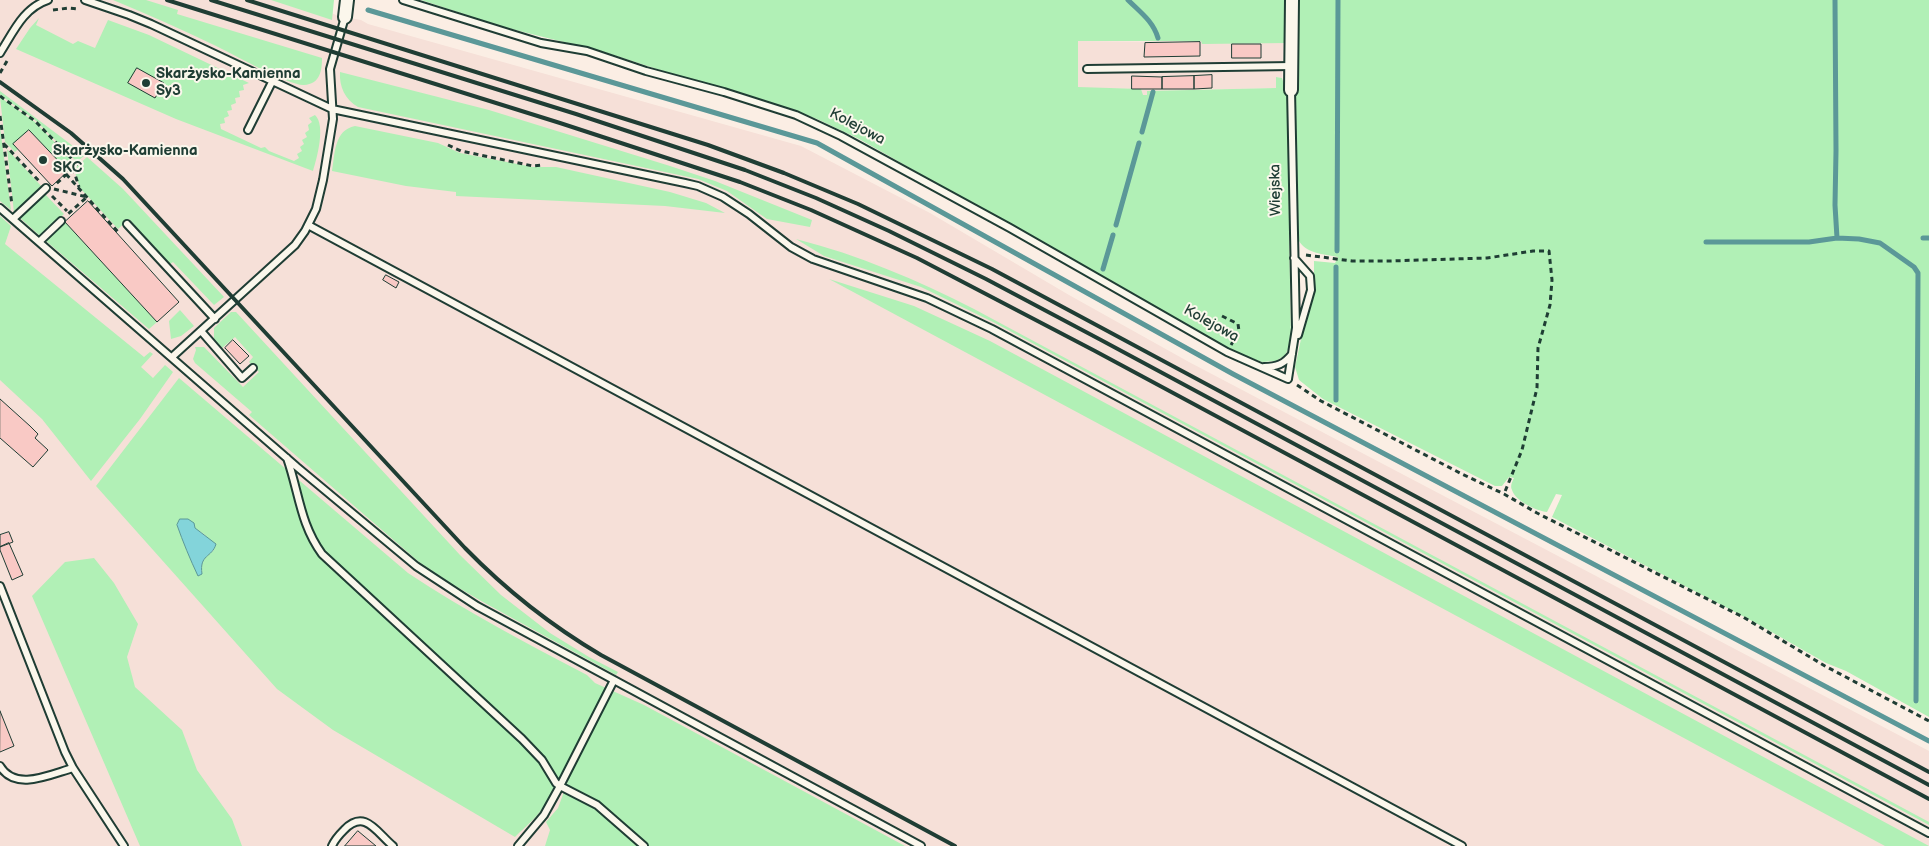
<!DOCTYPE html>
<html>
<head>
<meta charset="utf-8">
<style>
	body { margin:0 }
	canvas { display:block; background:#fbeee4 }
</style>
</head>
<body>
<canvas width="1929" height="846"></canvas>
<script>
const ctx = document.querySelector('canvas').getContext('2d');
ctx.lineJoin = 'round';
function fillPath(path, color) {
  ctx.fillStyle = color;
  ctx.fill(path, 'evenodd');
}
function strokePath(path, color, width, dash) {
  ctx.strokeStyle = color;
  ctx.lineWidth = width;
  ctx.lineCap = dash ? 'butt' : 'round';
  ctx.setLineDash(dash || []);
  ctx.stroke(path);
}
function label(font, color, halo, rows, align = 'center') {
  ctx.font = font + ' "Balsamiq Sans",sans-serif';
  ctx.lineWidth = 4;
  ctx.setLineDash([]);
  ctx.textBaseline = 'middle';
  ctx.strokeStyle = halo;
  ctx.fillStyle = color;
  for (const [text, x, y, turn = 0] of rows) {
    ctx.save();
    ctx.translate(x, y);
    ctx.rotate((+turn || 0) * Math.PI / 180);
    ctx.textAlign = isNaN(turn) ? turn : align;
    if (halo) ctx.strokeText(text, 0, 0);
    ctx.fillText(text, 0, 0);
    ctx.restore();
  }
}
fillPath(new Path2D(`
	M0 0H305L338 16 361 20 368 24 801 146 930 213 1069 295 1189 362 1929 751V846H0Z
	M1077 41 1283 43 1282 78 1276 77 1277 88 1148 91 1147 95H1142L1141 89 1078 88Z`), '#f6e0d8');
fillPath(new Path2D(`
	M113 0H146L178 10 177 14 322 58C322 71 320 84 304 85 289 86 231 53 214 45 181 29 147 14 113 0Z
	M271 0H334L332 20Z
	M421 0H1287L1288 43 1202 44 1201 41H1078V87L1141 89 1143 95H1147V91L1276 88V77L1282 78 1287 94 1291 344 1285 355 1276 361 1262 362 1240 354 1170 316 859 139 817 119 767 101 688 79 604 52 503 27Z
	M1296 0H1929V717L1846 671 1826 663 1754 622 1552 517 1562 495 1556 494 1547 512C1537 511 1515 501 1512 490 1510 486 1512 482 1514 478L1509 477 1502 486H1495L1323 399 1299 380 1295 367 1304 325 1314 293V261L1335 263 1338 257C1324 254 1305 254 1298 239L1294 106Z
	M39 18 36 25 73 44 78 41 95 48 108 20 149 35 249 83 243 85 244 90 239 91 240 97 235 98 236 103 231 105 232 110 227 111 229 116 224 118 225 123 220 124 221 129 261 148 265 147 269 151 294 161 299 158 297 154 302 151 300 147 304 144 302 140 307 137 305 133 309 130 308 125 312 122 309 118 315 115C326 125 317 158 313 171L176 119 16 49 30 28Z
	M340 72 489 110 670 166 715 181 812 220 810 227 767 219 727 191 698 179 358 107C345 100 339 86 340 72Z
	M0 91 85 155 77 162 36 121 0 95Z
	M0 97 35 122 75 163 67 171 29 130 14 144 18 149 15 152 5 142Z
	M355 126 438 143 460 153 533 167H556L670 192 706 203 725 213 665 206 456 196V192L406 186 332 171C335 154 334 130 355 126Z
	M0 127 11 210 0 201Z
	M7 149 42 187 14 213Z
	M87 157 123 189 224 297 214 305 173 262 170 264 129 219 118 229 80 188 74 169Z
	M45 194 64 214 40 236 20 218Z
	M0 216 11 226 5 244 144 357 150 352 153 354 141 367 153 378 165 365 173 372 140 419 91 481 42 419 0 380Z
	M65 222 157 322 149 329 46 241Z
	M796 239C859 255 917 280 974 309L1929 822V825L995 323 921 287 824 256Z
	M829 279 914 306 990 341 1929 846H1885Z
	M180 310 194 326 181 336 171 339 169 321Z
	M231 312H236L460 555 501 595 550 633 589 657 618 672 616 675 483 602 452 584 419 562 249 415 252 412 195 363 193 359 196 350 195 347H204L243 387 259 372 249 362 253 357 235 337 222 348 214 339V328Z
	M179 378 408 573C465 611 526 643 587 675L595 683 644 705 905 846H545L550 830 546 822 558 808 569 778 563 773C556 782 552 790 547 801 540 815 526 826 515 837L333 730 277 689 96 486ZM177 525C195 528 208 531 214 550 205 557 200 561 202 573L199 576C190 560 184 542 177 525Z
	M94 558 114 583 138 624 127 657 135 687 182 730 197 770 232 819 242 846H140L32 596 65 562Z`), '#b1f0b6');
const water = new Path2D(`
	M180 519H188L194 523 195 528 216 544C212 558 199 554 202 574L198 576C190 559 183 542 177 525Z`);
fillPath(water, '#83d4da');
strokePath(water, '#5b9898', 1);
strokePath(new Path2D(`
	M1128 0C1140 12 1153 21 1158 38
	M1835 0 1836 151 1835 205 1837 238
	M368 10 817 143 1233 374 1929 741
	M1142 132 1153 92
	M1116 225 1139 143
	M1923 238H1929
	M1706 242H1809L1837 238 1859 239 1880 243 1914 267 1918 273 1916 701
	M1337 251 1338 0
	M1336 267V400
	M1103 269 1113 235`), '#5b9898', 5);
const building = new Path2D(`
	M1200 42V56L1144 57 1145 43Z
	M1232 44H1261V58H1232Z
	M137 68 164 83 155 98 128 83Z
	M1212 75V88L1194 89V76Z
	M1132 76 1162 77V89H1132Z
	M1194 76V89H1162V77Z
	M29 130 68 171 52 186 13 144Z
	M88 201 179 302 157 322 65 222Z
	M386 275 399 282 396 288 383 280Z
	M233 340 249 356 240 364 225 348Z
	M0 399 30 426 38 434 35 438 48 450 33 467 0 438Z
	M9 532 13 542 0 547V535Z
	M9 543 23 575 12 580 0 550V547Z
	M0 711 14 746 0 752Z
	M358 831 376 846H345Z`);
fillPath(building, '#f9c9c5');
strokePath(building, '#1f3d34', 1);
const service = new Path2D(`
	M85 0 129 15 151 24 332 109 685 183 698 186 723 197 749 214 791 247 813 259 927 298 992 329 1929 833
	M403 0 541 43 587 51 646 71 724 92 796 115 841 136 1010 228 1227 352 1288 379 1296 328 1291 90
	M0 53C13 33 23 8 48 0
	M1087 69 1292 66
	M248 130 272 82
	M0 208 297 467 416 566 477 606 921 846
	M13 219 46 188
	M127 224 215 319
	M308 225 1462 846
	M39 242 61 221
	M1294 258 1310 276 1311 290 1298 335
	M201 331 242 378 253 368
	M172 357 295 245 305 231 316 209 323 180 333 119 330 69 345 17
	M1264 367C1277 367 1284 364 1292 354
	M287 458C299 492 300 524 322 554L522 739 542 760 556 783 560 786 544 815 518 846
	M0 586 65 752 73 768 124 846
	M614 680 560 786 597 805 644 846
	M0 766C15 792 51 774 73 768
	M332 846C335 839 339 835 344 830 365 808 377 833 393 846`);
const minor = new Path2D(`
	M345 17 347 0
	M1291 90 1292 0`);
strokePath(service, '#1f3d34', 10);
strokePath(minor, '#1f3d34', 16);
strokePath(new Path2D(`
	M53 10 69 8 79 9
	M0 73 7 61
	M0 96 35 121 77 164 54 186
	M0 116 12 205
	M4 144 39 181
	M448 145 461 151 533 166 544 165
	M73 168 79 187
	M66 174 118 232
	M54 189 87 197 68 214
	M52 196 67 211
	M1306 255 1352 261H1389L1487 258 1533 251H1549L1552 280 1550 305 1538 348 1537 388 1522 450 1504 494
	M1222 316 1238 324 1239 331 1231 345
	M1297 385 1321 401 1462 474 1504 494 1537 513 1743 617 1825 666 1929 721`), '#1f3d34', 3, [5, 4]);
strokePath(service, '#fbf7ec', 6);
strokePath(minor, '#fbf7ec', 12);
strokePath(new Path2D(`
	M167 0 560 123 740 182 811 210 917 258 1095 351 1929 799
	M211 0 576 114 745 170 816 198 889 231 986 279 1101 340 1929 785
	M247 0 708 145 784 173 858 204 992 269 1929 772
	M0 82 71 133 123 179 465 548C506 590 550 625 601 655L955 846`), '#1f3d34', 4);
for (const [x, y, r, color] of [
	[146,83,5,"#1f3d34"],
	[43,160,5,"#1f3d34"]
]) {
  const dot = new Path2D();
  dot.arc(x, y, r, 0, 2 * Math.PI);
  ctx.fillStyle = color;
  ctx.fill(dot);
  strokePath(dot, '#fbf7ec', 2);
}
label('bold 15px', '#1f3d34', '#fbf7ec', [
	["Skarżysko-Kamienna",156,74],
	["Sy3",156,91],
	["Skarżysko-Kamienna",53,151],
	["SKC",53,168]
], 'left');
label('15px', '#1f3d34', '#fbf7ec', [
	["Kolejowa",857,127,28],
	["Wiejska",1276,190,-91],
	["Kolejowa",1211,324,29]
]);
</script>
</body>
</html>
